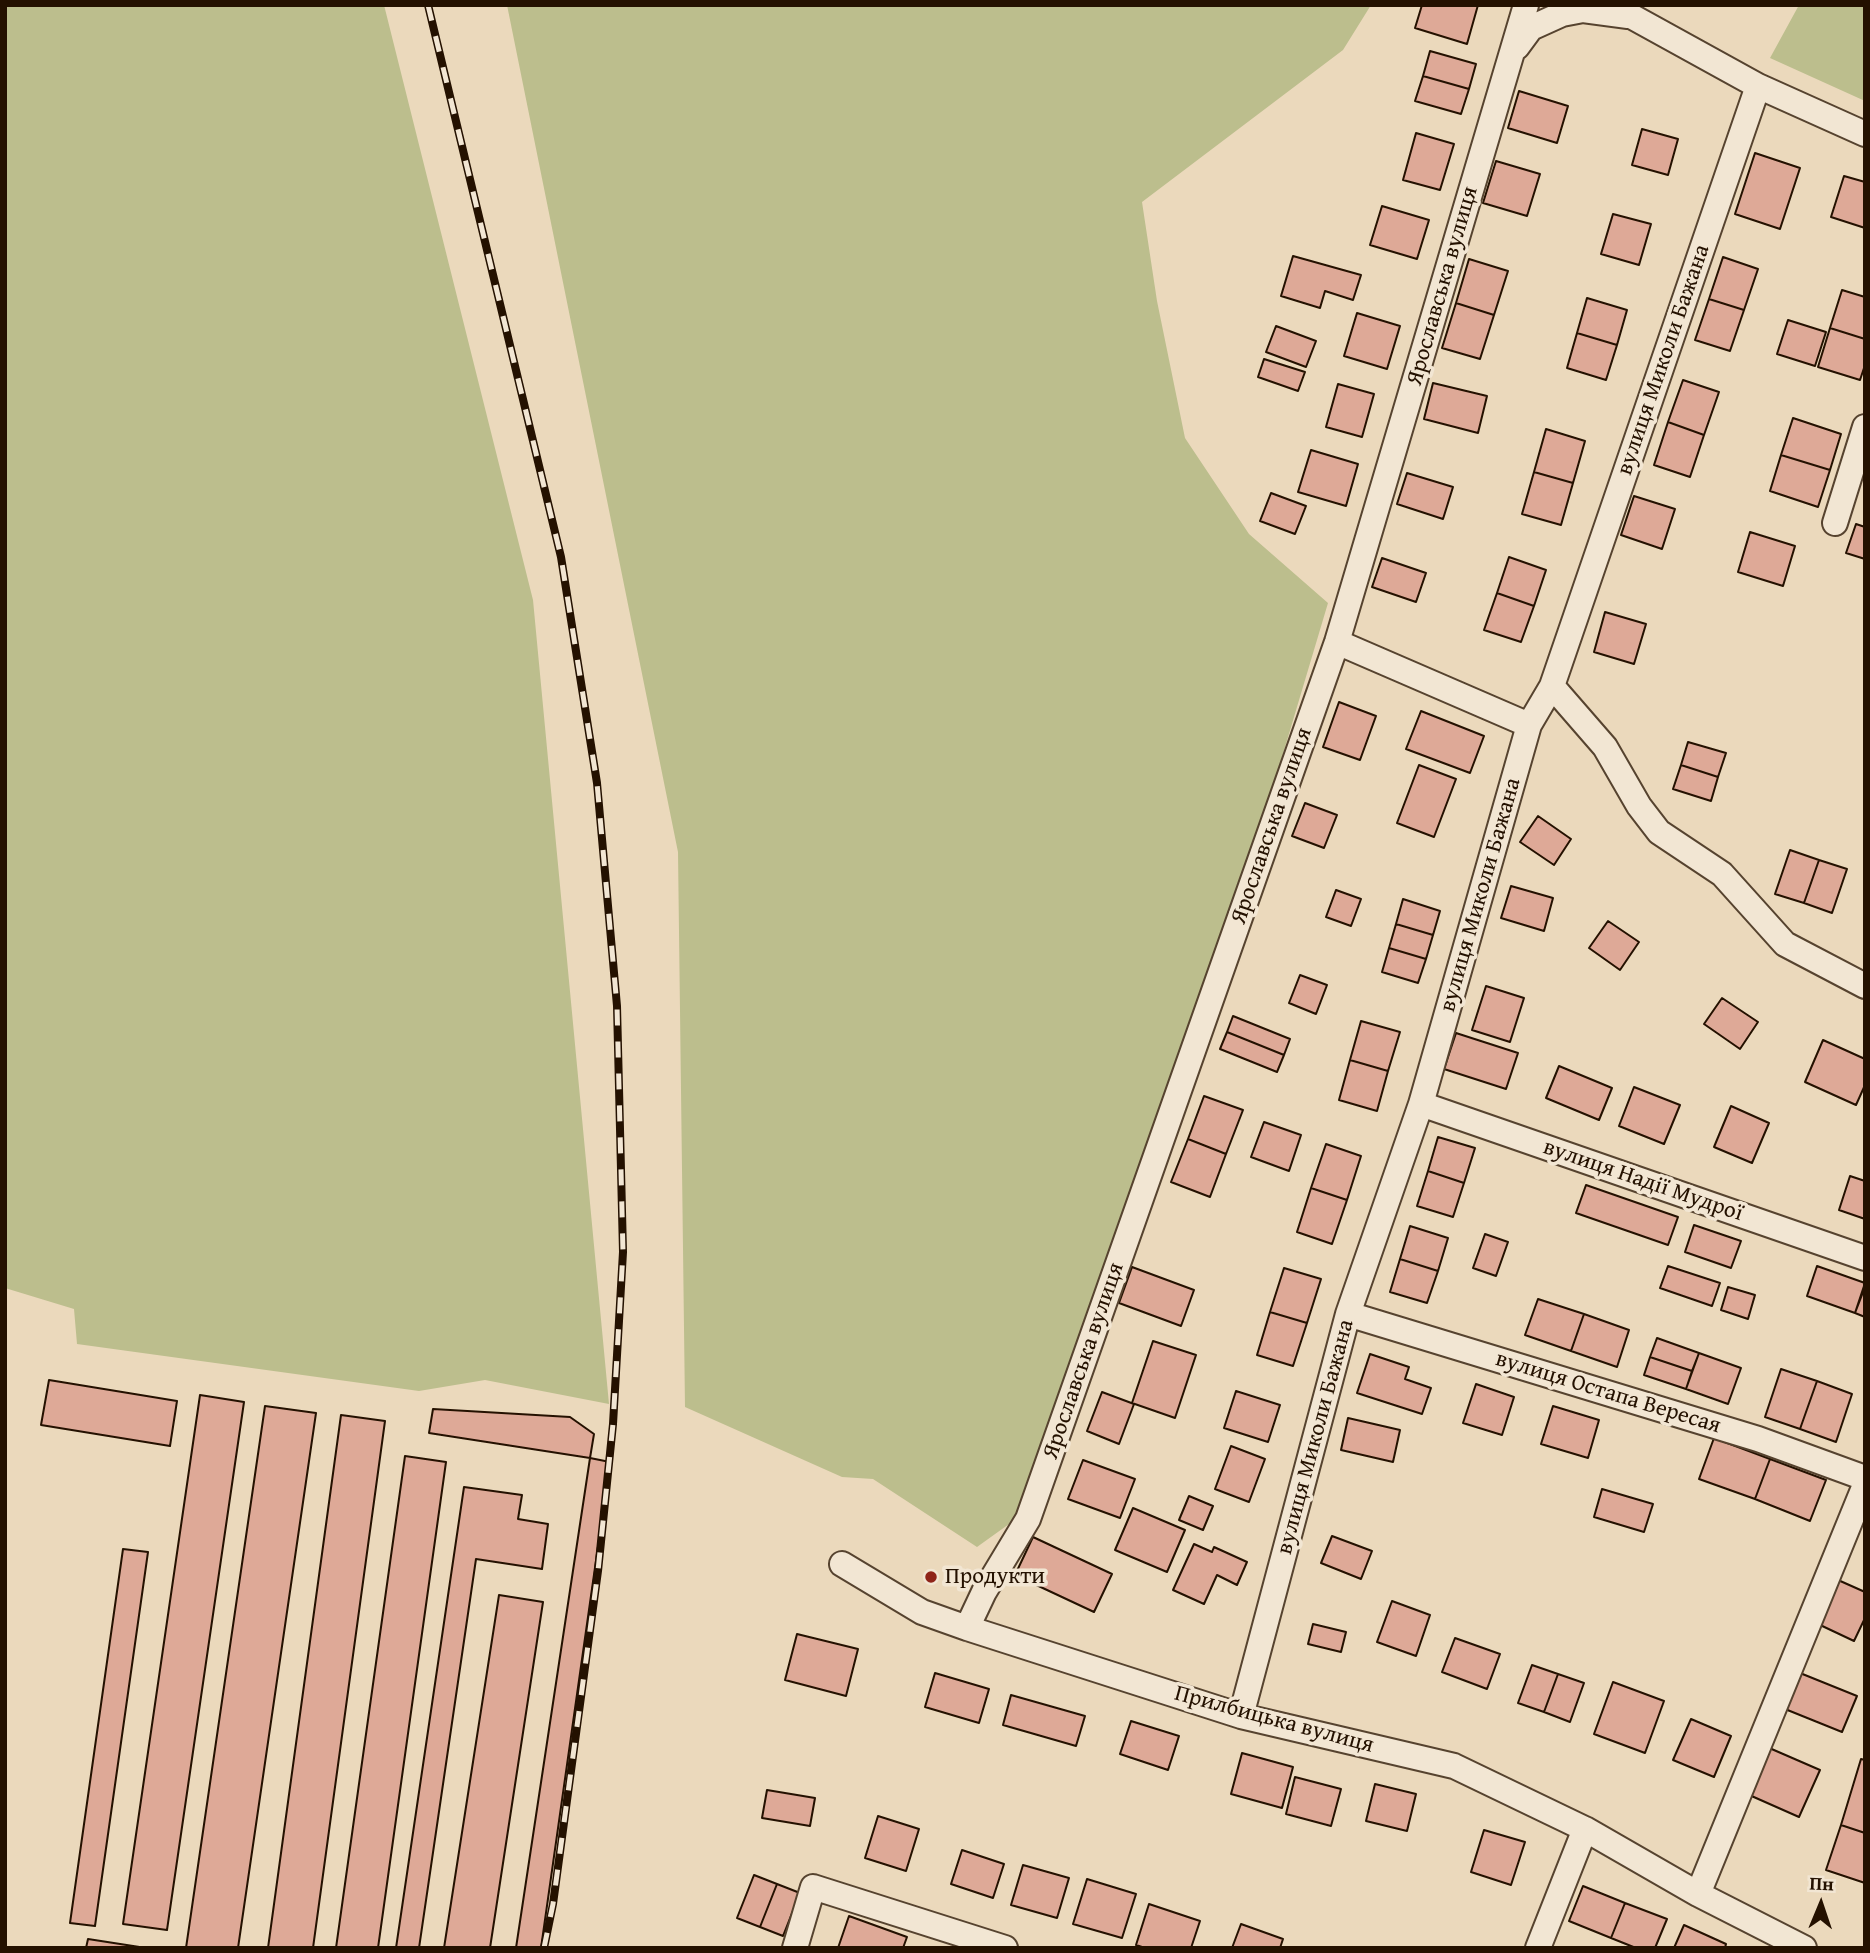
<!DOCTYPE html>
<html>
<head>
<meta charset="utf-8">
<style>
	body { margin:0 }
	#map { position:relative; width:1870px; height:1953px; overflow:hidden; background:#ebd9bc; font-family:"Gentium Book Plus",serif }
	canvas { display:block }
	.frame { position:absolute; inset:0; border:7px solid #241100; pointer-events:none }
	.north { position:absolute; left:1786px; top:1869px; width:70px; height:70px; -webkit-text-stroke:5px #f2e6d3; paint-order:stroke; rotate:2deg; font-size:19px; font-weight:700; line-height:28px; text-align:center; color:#241100 }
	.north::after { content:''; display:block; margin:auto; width:24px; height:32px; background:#241100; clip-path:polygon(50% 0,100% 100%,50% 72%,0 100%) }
</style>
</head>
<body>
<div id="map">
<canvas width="1870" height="1953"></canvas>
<div class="frame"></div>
<div class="north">Пн</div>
</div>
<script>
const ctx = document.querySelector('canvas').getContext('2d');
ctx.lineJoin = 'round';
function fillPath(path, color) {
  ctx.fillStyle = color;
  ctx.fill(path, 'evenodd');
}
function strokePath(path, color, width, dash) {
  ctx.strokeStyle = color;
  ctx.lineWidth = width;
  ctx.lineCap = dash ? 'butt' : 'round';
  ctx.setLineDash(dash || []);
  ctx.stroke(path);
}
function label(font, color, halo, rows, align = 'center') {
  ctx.font = font + ' "Gentium Book Plus",serif';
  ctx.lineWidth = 7;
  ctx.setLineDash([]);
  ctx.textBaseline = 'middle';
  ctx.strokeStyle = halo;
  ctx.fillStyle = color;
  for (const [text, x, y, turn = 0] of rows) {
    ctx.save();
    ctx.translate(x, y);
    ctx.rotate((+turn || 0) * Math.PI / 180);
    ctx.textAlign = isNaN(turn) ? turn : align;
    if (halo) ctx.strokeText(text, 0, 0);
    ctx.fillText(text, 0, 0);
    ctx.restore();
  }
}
fillPath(new Path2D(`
	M5 5H384L533 600 609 1404 485 1380 419 1391 77 1344 74 1309 5 1288Z
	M507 5H1371L1343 50 1142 202 1157 301 1185 438 1249 534 1328 603 1237 908 1023 1514 977 1547 873 1479 842 1477 685 1407 678 852Z
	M1799 5H1865V101L1770 58Z`), '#bcbe8d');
const building = new Path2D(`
	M1422 5H1478L1467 44 1415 28Z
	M1430 51 1476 64 1469 89 1423 76Z
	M1423 76 1469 89 1461 114 1415 101Z
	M1519 91 1568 106 1557 143 1508 128Z
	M1642 129 1678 139 1668 175 1632 165Z
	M1416 133 1454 144 1440 190 1403 180Z
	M1755 153 1800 168 1780 229 1735 214Z
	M1496 161 1540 174 1527 216 1483 203Z
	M1844 176 1865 182V228L1831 217Z
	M1382 206 1429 220 1417 259 1370 245Z
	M1613 214 1651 224 1639 265 1601 254Z
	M1293 256 1361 275 1353 300 1325 291 1320 308 1281 296Z
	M1723 257 1758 269 1744 310 1709 299Z
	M1469 259 1508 271 1494 315 1456 303Z
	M1842 290 1865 297V339L1830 328Z
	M1587 298 1627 310 1617 345 1577 333Z
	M1709 299 1744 310 1730 351 1695 340Z
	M1456 303 1494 315 1480 359 1442 348Z
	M1357 313 1400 326 1387 369 1344 356Z
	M1788 320 1826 332 1815 366 1777 354Z
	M1276 326 1316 341 1306 367 1266 352Z
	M1830 328 1865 339V365L1860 380 1818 367Z
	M1577 333 1617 345 1606 380 1567 368Z
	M1264 359 1305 372 1298 391 1258 377Z
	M1683 380 1719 392 1704 435 1668 422Z
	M1433 383 1487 396 1478 433 1424 419Z
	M1338 384 1374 394 1362 437 1326 427Z
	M1793 418 1841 434 1830 470 1781 455Z
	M1668 422 1704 435 1690 477 1654 465Z
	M1546 429 1585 441 1573 483 1534 472Z
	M1311 450 1358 464 1346 506 1298 492Z
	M1781 455 1830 470 1818 507 1770 491Z
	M1534 472 1573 483 1561 525 1522 514Z
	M1407 473 1453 487 1443 519 1397 504Z
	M1271 493 1306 506 1295 534 1260 521Z
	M1634 496 1675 509 1662 549 1621 535Z
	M1856 524 1865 527V559L1846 553Z
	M1750 532 1795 546 1783 586 1738 572Z
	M1509 557 1546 570 1534 606 1497 593Z
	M1382 558 1426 573 1416 602 1372 587Z
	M1497 593 1534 606 1521 642 1484 630Z
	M1605 612 1646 624 1634 664 1594 652Z
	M1339 702 1376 716 1360 760 1323 747Z
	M1421 711 1484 736 1470 773 1406 749Z
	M1688 742 1726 753 1718 777 1681 765Z
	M1419 765 1456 779 1434 837 1397 823Z
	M1681 765 1718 777 1711 801 1673 789Z
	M1305 803 1337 815 1324 848 1292 836Z
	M1538 816 1571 839 1554 865 1520 842Z
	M1790 850 1819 860 1804 903 1775 894Z
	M1819 860 1847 869 1832 913 1804 903Z
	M1511 886 1553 898 1544 931 1501 918Z
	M1336 890 1361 899 1351 926 1326 917Z
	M1403 899 1440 911 1433 935 1396 924Z
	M1608 921 1639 942 1620 970 1589 948Z
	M1396 924 1433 935 1426 959 1389 948Z
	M1389 948 1426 959 1418 983 1382 972Z
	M1300 975 1327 985 1316 1014 1289 1003Z
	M1486 986 1524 998 1510 1042 1472 1030Z
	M1722 998 1758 1022 1740 1049 1704 1024Z
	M1233 1016 1290 1039 1284 1055 1227 1032Z
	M1361 1021 1400 1032 1388 1071 1350 1060Z
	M1227 1032 1284 1055 1277 1072 1220 1049Z
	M1456 1033 1518 1053 1506 1089 1444 1069Z
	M1823 1040 1865 1059V1085L1856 1105 1805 1082Z
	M1350 1060 1388 1071 1377 1111 1339 1100Z
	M1559 1066 1612 1088 1599 1120 1546 1098Z
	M1634 1087 1680 1105 1664 1144 1619 1126Z
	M1204 1096 1243 1110 1226 1154 1188 1139Z
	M1731 1106 1769 1123 1752 1163 1714 1147Z
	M1264 1122 1301 1135 1289 1171 1251 1157Z
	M1438 1137 1475 1148 1464 1183 1428 1171Z
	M1188 1139 1226 1154 1210 1197 1171 1182Z
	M1326 1144 1361 1156 1347 1200 1311 1188Z
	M1428 1171 1464 1183 1453 1217 1417 1206Z
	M1850 1176 1865 1181V1219L1839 1210Z
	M1586 1185 1678 1217 1668 1245 1576 1213Z
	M1311 1188 1347 1200 1332 1244 1297 1232Z
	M1694 1225 1741 1241 1731 1268 1685 1252Z
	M1410 1226 1448 1238 1438 1271 1400 1259Z
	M1485 1234 1508 1242 1496 1276 1473 1268Z
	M1400 1259 1438 1271 1427 1303 1390 1292Z
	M1668 1266 1720 1283 1712 1306 1660 1288Z
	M1817 1266 1865 1283 1855 1313 1807 1296Z
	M1132 1267 1194 1290 1181 1326 1119 1303Z
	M1284 1268 1321 1279 1307 1323 1270 1312Z
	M1728 1287 1755 1295 1748 1319 1721 1310Z
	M1865 1287V1317L1855 1313Z
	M1538 1299 1584 1314 1571 1351 1525 1335Z
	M1270 1312 1307 1323 1293 1366 1257 1355Z
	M1584 1314 1629 1330 1617 1367 1571 1351Z
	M1657 1338 1699 1353 1692 1371 1650 1357Z
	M1153 1341 1196 1355 1175 1418 1132 1403Z
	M1699 1353 1741 1368 1728 1404 1686 1389Z
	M1370 1354 1409 1367 1405 1379 1431 1388 1422 1414 1357 1393Z
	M1650 1357 1692 1371 1686 1389 1644 1375Z
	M1781 1369 1817 1381 1800 1429 1765 1417Z
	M49 1380 177 1401 170 1446 41 1425Z
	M1817 1381 1852 1394 1836 1442 1800 1429Z
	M1476 1384 1514 1397 1502 1435 1463 1423Z
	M1236 1391 1280 1405 1268 1442 1224 1428Z
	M1102 1392 1134 1404 1119 1444 1087 1431Z
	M200 1395 244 1402 167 1930 123 1924Z
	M265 1406 316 1413 238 1948H186Z
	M1553 1406 1599 1420 1588 1458 1541 1444Z
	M433 1409 570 1417 594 1434 590 1458 429 1433Z
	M341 1415 385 1421 313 1948H268Z
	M1348 1418 1400 1430 1393 1462 1341 1450Z
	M1714 1438 1770 1459 1755 1499 1699 1479Z
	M1231 1446 1265 1459 1249 1502 1215 1489Z
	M405 1456 446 1462 378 1948H336Z
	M590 1458 610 1462 541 1948H516Z
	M1770 1459 1826 1480 1810 1521 1755 1499Z
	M1083 1460 1135 1479 1120 1518 1068 1499Z
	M464 1487 522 1495 518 1519 548 1524 542 1569 476 1559 419 1948H396Z
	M1602 1489 1653 1504 1644 1532 1594 1517Z
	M1189 1496 1213 1506 1203 1530 1179 1520Z
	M1133 1508 1185 1530 1167 1572 1115 1550Z
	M1332 1536 1372 1551 1361 1579 1321 1563Z
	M1033 1537 1112 1574 1094 1612 1015 1575Z
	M1194 1544 1212 1552 1214 1547 1247 1562 1237 1585 1217 1575 1204 1604 1173 1590Z
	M123 1549 148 1552 95 1926 70 1923Z
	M1838 1580 1865 1592V1618L1854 1641 1818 1624Z
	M499 1595 543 1602 490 1948H444Z
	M1392 1601 1430 1615 1416 1656 1377 1642Z
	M1313 1624 1346 1632 1341 1652 1308 1644Z
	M797 1634 858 1649 846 1696 785 1680Z
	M1455 1638 1500 1654 1487 1689 1442 1672Z
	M1532 1665 1558 1674 1544 1712 1518 1703Z
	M935 1673 989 1689 979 1723 925 1707Z
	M1800 1673 1857 1696 1842 1732 1785 1709Z
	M1558 1674 1584 1683 1570 1722 1544 1712Z
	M1613 1682 1664 1701 1645 1753 1594 1734Z
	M1011 1695 1085 1716 1076 1746 1003 1725Z
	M1691 1719 1731 1736 1714 1777 1673 1760Z
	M1131 1721 1179 1736 1168 1770 1120 1754Z
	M1767 1747 1820 1770 1799 1817 1747 1794Z
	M1242 1753 1293 1767 1282 1808 1231 1794Z
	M1861 1759 1865 1760V1833L1841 1825Z
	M1295 1777 1341 1789 1331 1826 1286 1814Z
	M1375 1784 1416 1794 1407 1831 1366 1821Z
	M767 1790 815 1798 810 1826 762 1818Z
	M878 1816 919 1829 906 1871 865 1858Z
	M1841 1825 1865 1833V1883L1826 1870Z
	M1484 1830 1525 1842 1511 1885 1471 1872Z
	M962 1850 1004 1864 993 1898 951 1884Z
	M1023 1865 1069 1878 1057 1918 1011 1905Z
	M754 1875 777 1884 760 1927 737 1918Z
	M1087 1879 1136 1894 1122 1938 1073 1924Z
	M777 1884 800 1893 783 1936 760 1927Z
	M1583 1886 1625 1903 1611 1938 1569 1921Z
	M1625 1903 1667 1919 1655 1948H1636L1611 1938Z
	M1149 1904 1200 1921 1191 1948H1145L1136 1945Z
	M849 1916 907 1937 903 1948H838Z
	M1241 1924 1283 1939 1280 1948H1232Z
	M1684 1925 1726 1944 1725 1948H1674Z
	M88 1939 146 1948H86Z`);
fillPath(building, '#dea997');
strokePath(building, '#241100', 2);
const street = new Path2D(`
	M1611 5 1758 86 1865 134
	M1517 47 1531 28 1562 14 1583 10 1628 16
	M1835 523 1865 427
	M1337 642 1529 725
	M1552 686 1605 747 1639 806 1659 832 1722 874 1785 944 1865 986
	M1421 1104 1865 1258
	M1348 1314 1758 1439 1865 1478
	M842 1564 922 1612 967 1628 1241 1716 1454 1766 1585 1829 1698 1894 1804 1948
	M967 1628 984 1592 1028 1519 1337 642 1526 5
	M1241 1716 1348 1314 1421 1104 1529 725 1552 686 1758 86
	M1698 1894 1865 1485
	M795 1948 813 1887 1005 1948
	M1538 1948 1585 1829`);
strokePath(street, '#56432f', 28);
strokePath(street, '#f2e6d3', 24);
const rail = new Path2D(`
	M428 5 561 557 597 783 617 1006 623 1252 613 1424 598 1571 553 1904 544 1948`);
strokePath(rail, '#241100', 8);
strokePath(rail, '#f2e6d3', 5, [16]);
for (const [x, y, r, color] of [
	[931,1577,7,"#8f2418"]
]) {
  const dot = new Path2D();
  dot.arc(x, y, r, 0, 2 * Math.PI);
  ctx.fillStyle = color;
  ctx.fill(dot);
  strokePath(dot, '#f2e6d3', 2.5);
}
label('23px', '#241100', '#f2e6d3', [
	["Ярославська вулиця",1443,286,-74],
	["вулиця Миколи Бажана",1664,360,-71],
	["Ярославська вулиця",1272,826,-71],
	["вулиця Миколи Бажана",1481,895,-74],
	["вулиця Надії Мудрої",1643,1181,19],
	["Ярославська вулиця",1084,1361,-71],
	["вулиця Остапа Вересая",1608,1393,17],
	["вулиця Миколи Бажана",1316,1437,-75],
	["Прилбицька вулиця",1274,1720,15]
]);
label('23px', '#241100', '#f2e6d3', [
	["Продукти",945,1577]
], 'left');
</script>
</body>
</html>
